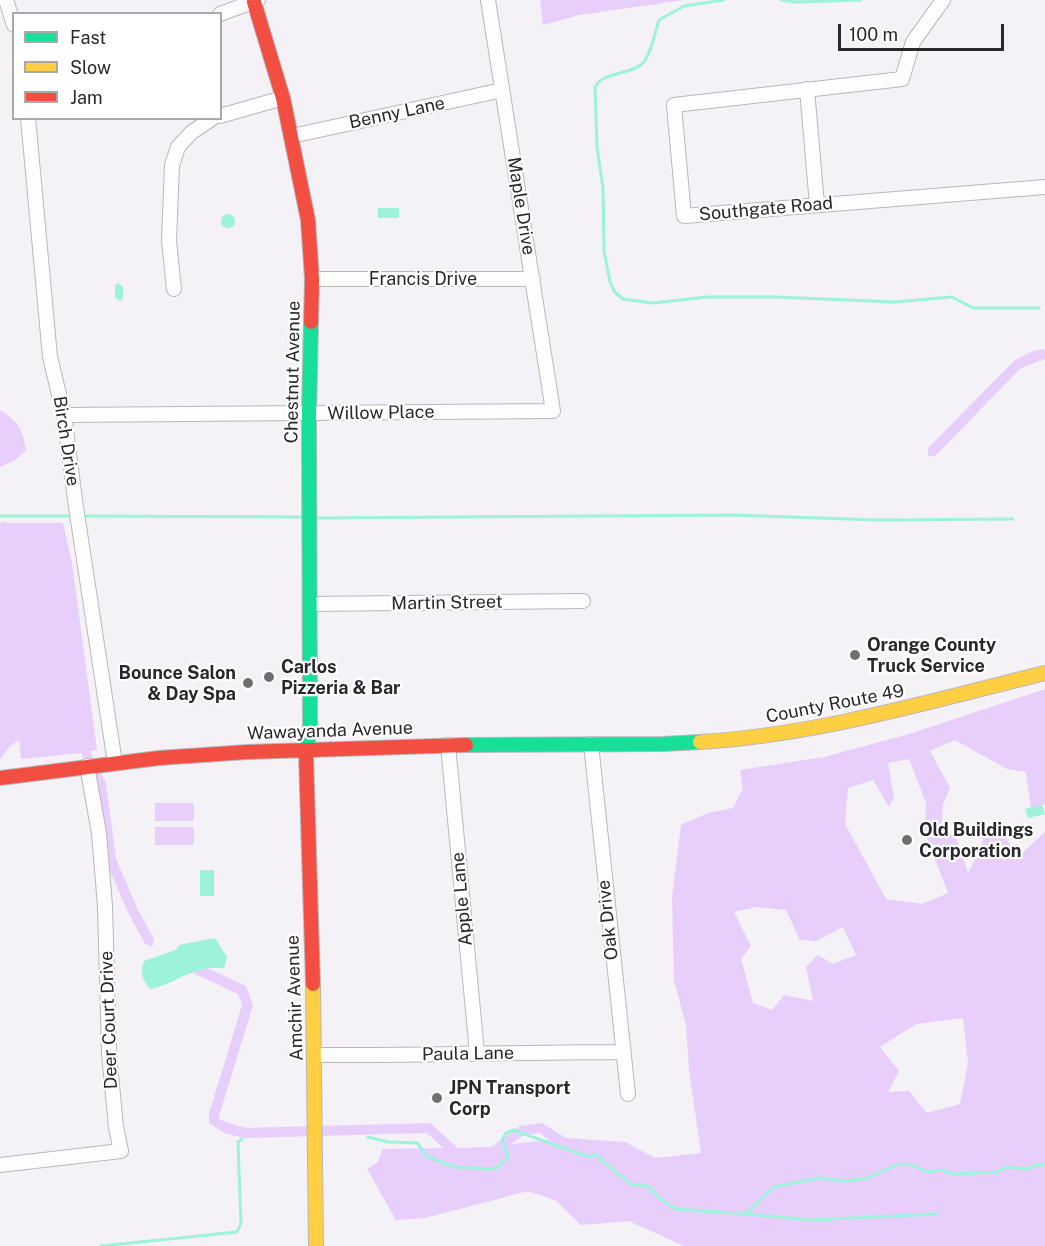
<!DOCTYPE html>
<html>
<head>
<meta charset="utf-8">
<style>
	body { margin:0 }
	#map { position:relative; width:1045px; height:1246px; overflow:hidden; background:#f4f1f7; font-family:"Public Sans",sans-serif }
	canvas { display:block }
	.legend { position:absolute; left:12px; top:12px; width:210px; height:108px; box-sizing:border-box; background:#fff; border:2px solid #a9a9ab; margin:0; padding:8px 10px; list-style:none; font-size:18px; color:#29272c }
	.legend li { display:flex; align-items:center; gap:12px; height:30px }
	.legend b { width:30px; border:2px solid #a9a9ab }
	.scale { position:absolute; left:838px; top:24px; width:166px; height:27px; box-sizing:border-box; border:3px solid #29272c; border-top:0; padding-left:8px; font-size:18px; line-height:21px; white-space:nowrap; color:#29272c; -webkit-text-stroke:4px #fff; paint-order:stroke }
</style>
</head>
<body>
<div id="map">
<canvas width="1045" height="1246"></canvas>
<ul class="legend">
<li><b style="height:8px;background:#16e098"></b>Fast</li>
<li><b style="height:8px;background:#ffcf43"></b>Slow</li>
<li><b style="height:8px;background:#f24e42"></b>Jam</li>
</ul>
<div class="scale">100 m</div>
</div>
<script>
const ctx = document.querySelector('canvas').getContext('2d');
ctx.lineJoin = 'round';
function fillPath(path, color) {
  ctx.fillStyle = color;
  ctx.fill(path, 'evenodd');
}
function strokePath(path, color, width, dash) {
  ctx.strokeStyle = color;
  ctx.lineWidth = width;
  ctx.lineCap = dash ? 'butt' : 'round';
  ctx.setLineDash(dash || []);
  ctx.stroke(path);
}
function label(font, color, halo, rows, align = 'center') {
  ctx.font = font + ' "Public Sans",sans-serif';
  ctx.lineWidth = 4.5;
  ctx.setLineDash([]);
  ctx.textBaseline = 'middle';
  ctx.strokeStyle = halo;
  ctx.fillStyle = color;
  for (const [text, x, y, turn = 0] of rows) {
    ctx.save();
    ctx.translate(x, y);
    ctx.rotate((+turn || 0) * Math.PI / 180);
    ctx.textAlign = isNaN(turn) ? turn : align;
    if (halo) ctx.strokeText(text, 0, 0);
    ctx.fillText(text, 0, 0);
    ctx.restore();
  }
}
fillPath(new Path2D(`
	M540 0H684L579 15 543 25Z
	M1045 349V359L1021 368 935 456H928V448L1015 360 1033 351Z
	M0 410C18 421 23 430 26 450L15 460 0 467Z
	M7 521 6 523H63L72 563 97 750 90 751 106 783 116 859 138 910 154 939 152 946 145 944 129 914 106 862 97 786 81 753 21 759 19 740 10 746 0 760V523Z
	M1045 689V804L1031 809 1026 772 1007 769 955 740 930 751 950 788 943 804 941 831 956 837 968 873 980 850 985 831 1003 833 1018 857 1045 832V1246H684L629 1221 581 1225 555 1200 528 1191 425 1218 396 1220 367 1169 378 1162 383 1149 443 1148 427 1133 244 1138 224 1133 209 1123V1114L242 1005 238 994 185 969 189 960 246 986 253 1005 219 1116V1119L228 1123 246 1128 430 1123 458 1148 491 1147 520 1126 542 1123 566 1138 625 1142 655 1158 701 1153 689 1070 686 1025 674 981 672 897 681 825 708 813 733 808 743 789 740 770 824 757 909 734ZM909 759 926 803 925 833 948 893 922 904 886 899 845 824 848 788 873 780 889 807 894 798 888 763ZM757 907 786 910 800 940 816 941 843 927 856 955 833 964 818 955 806 967 813 1001 784 995 772 1010 753 1003 741 959 751 946 734 912ZM963 1018 968 1063 960 1104 927 1113 909 1091 888 1092 899 1071 880 1047 916 1024ZM539 1133 549 1140 511 1144 524 1135Z
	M155 803H194V821H155Z
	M155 827H194V845H155Z`), '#e7cefb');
fillPath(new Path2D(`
	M378 208H399V218H378Z
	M221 221a7 7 0 1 1 14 0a7 7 0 1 1-14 0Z
	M118 283 123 287V298L120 301 115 297V286Z
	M1042 805 1045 814 1028 818 1025 809Z
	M200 870H214V896H200Z
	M215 938 227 957 224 968C218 968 211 967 205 969 185 972 170 986 150 989 142 980 140 972 144 961L176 950 179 945Z`), '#9cf3da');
strokePath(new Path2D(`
	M724 0 684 6 659 20C655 32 651 55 642 64 629 75 603 72 595 87L597 148 603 188 604 251 610 282 615 292 623 299 653 303 707 297H776L895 302 952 297 973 308H1039
	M782 0 796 2 861 0
	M0 516H72
	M82 516 303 517
	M316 518 733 515 876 520 1013 519
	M368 1137 388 1142 417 1143 427 1156 454 1167 489 1169 499 1167 508 1156 502 1140 506 1133 513 1130 589 1157 595 1154C603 1163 612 1166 618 1175L623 1176 629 1184 649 1186 658 1197 675 1209 746 1214 773 1187 819 1178 845 1181 868 1178 898 1164 913 1165 927 1172 941 1170 953 1174 996 1172 1007 1167 1027 1169 1040 1164 1045 1165
	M747 1214 811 1220 937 1214
	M101 1246 237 1232 241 1223 238 1142 242 1139`), '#9cf3da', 3);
const street = new Path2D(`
	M6 0 14 25
	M943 0 913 42 902 79 674 105 684 216 1045 187
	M220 14 258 0
	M807 89 817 205
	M220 116 283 98
	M28 118 50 357 64 415 76 507 115 763
	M292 136 502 90
	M312 279H533
	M174 289 169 241 172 165 178 147 192 132 213 118
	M64 415 553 411 488 0
	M311 604 583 601
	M591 744 628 1094
	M448 745 477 1053
	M315 1055C417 1056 520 1052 622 1052
	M0 1165 121 1151 116 1127 109 1053 105 906 99 833 87 766`);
const fast = new Path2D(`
	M466 745 663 744 700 742
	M306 755 310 725 309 414 311 322`);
const slow = new Path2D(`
	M700 742C817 735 931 701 1045 673
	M313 984 316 1246`);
const jam = new Path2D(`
	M254 2 283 98 308 220 312 279 311 322
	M306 755 313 984
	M0 778 159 758 247 752 466 745`);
strokePath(street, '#bab7bc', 16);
strokePath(fast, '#bab7bc', 16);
strokePath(slow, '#bab7bc', 16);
strokePath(jam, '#bab7bc', 16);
strokePath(street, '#fdfdfe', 14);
strokePath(fast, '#16e098', 14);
strokePath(slow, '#ffcf43', 14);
strokePath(jam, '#f24e42', 14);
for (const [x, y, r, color] of [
	[855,655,6,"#706e73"],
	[269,677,6,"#706e73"],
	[248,683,6,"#706e73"],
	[907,840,6,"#706e73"],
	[437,1098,6,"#706e73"]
]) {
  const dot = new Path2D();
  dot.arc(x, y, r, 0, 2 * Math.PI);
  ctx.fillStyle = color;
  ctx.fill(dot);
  strokePath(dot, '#fff', 2);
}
label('18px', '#29272c', '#fff', [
	["Benny Lane",397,113,-12],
	["Maple Drive",521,206,81],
	["Southgate Road",766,209,-5],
	["Francis Drive",423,279],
	["Chestnut Avenue",293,372,-89],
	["Willow Place",381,413,-1],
	["Birch Drive",66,441,81],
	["Martin Street",447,603,-1],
	["County Route 49",835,704,-11],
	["Wawayanda Avenue",330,731,-2],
	["Apple Lane",462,899,-95],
	["Oak Drive",608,920,-96],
	["Amchir Avenue",295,998,-92],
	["Deer Court Drive",109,1020,-92],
	["Paula Lane",468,1054,-1]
]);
label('bold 18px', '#29272c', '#fff', [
	["Orange County",867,645],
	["Truck Service",867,666],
	["Carlos",281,667],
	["Pizzeria & Bar",281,688],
	["Bounce Salon",236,673,"right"],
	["& Day Spa",236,694,"right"],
	["Old Buildings",919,830],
	["Corporation",919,851],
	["JPN Transport",449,1088],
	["Corp",449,1109]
], 'left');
</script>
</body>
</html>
